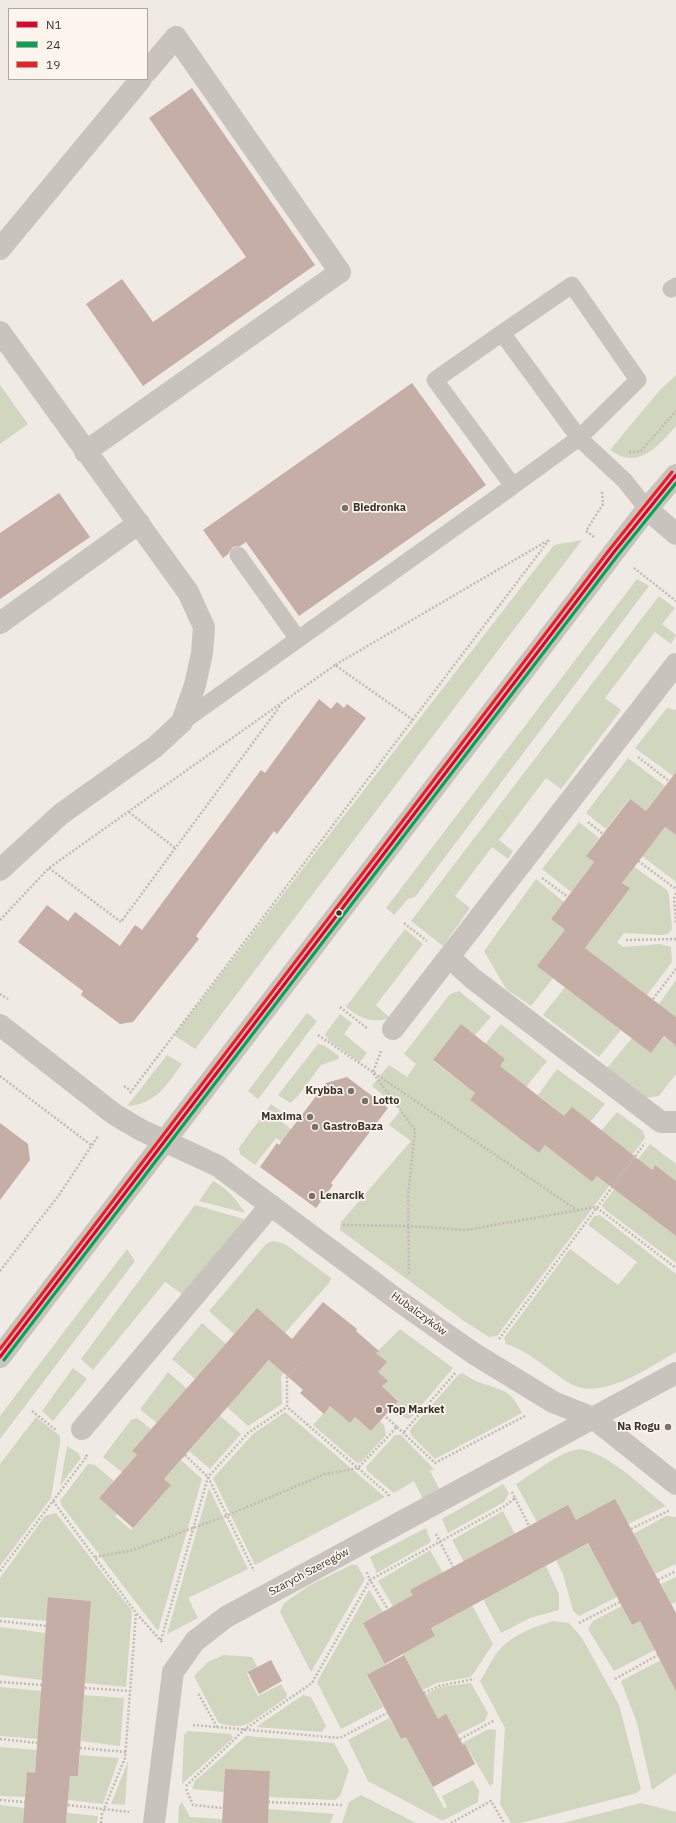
<!DOCTYPE html>
<html>
<head>
<meta charset="utf-8">
<style>
	body { margin:0 }
	#map { position:relative; width:676px; height:1823px; overflow:hidden; background:#f0eae4; font-family:"IBM Plex Sans",sans-serif }
	canvas { display:block }
	.legend { position:absolute; left:8px; top:8px; width:140px; height:72px; box-sizing:border-box; background:#fbf5ed; border:1px solid #aea69f; margin:0; padding:5px 7px; list-style:none; font-size:12px; color:#3b302a }
	.legend li { display:flex; align-items:center; gap:8px; height:20px }
	.legend b { width:20px; border:1px solid #aea69f }
</style>
</head>
<body>
<div id="map">
<canvas width="676" height="1823"></canvas>
<ul class="legend">
<li><b style="height:5px;background:#e4002b"></b>N1</li>
<li><b style="height:5px;background:#00a651"></b>24</li>
<li><b style="height:5px;background:#ee1f23"></b>19</li>
</ul>
</div>
<script>
const ctx = document.querySelector('canvas').getContext('2d');
ctx.lineJoin = 'round';
function fillPath(path, color) {
  ctx.fillStyle = color;
  ctx.fill(path, 'evenodd');
}
function strokePath(path, color, width, dash) {
  ctx.strokeStyle = color;
  ctx.lineWidth = width;
  ctx.lineCap = dash ? 'butt' : 'round';
  ctx.setLineDash(dash || []);
  ctx.stroke(path);
}
function label(font, color, halo, rows, align = 'center') {
  ctx.font = font + ' "IBM Plex Sans",sans-serif';
  ctx.lineWidth = 3.5;
  ctx.setLineDash([]);
  ctx.textBaseline = 'middle';
  ctx.strokeStyle = halo;
  ctx.fillStyle = color;
  for (const [text, x, y, turn = 0] of rows) {
    ctx.save();
    ctx.translate(x, y);
    ctx.rotate((+turn || 0) * Math.PI / 180);
    ctx.textAlign = isNaN(turn) ? turn : align;
    if (halo) ctx.strokeText(text, 0, 0);
    ctx.fillText(text, 0, 0);
    ctx.restore();
  }
}
fillPath(new Path2D(`
	M676 375V426C658 446 638 471 610 450L659 391Z
	M0 385 28 424 0 444Z
	M582 540 195 1049 174 1035 554 545Z
	M637 579 649 586 415 897 408 899 394 915 386 908Z
	M659 596 675 608 662 624 676 635 671 644 655 632 605 698 621 710 561 789 546 778 499 840 513 851 508 859 492 847 455 896 470 908 443 946 411 921Z
	M667 708 676 710V772L673 776 635 748Z
	M628 758 665 786 646 811 629 799 606 829 586 813Z
	M579 822 599 838 586 856 594 862 571 892 542 869Z
	M665 827 676 835V882L642 856Z
	M634 867 667 890 669 895 672 929 668 934 662 935 624 933 617 942 623 947 660 944 671 947 672 962 647 995 585 948 629 888 622 883Z
	M536 879 564 902 551 919 567 932 553 978 531 1006 506 989 484 951Z
	M405 929 423 944 376 1005 390 1018C373 1024 359 1018 346 1007Z
	M676 980V1017L659 1004Z
	M565 987 621 1030 599 1057 543 1015Z
	M459 991 491 1017 475 1035 461 1025 433 1061 475 1093 470 1100 539 1153 545 1145 592 1182 620 1146 601 1131 617 1112 643 1131 645 1138 497 1336 489 1337 464 1321 340 1230 341 1222 411 1141 389 1125 401 1110 372 1086 389 1065 407 1077 416 1064 404 1054 450 994Z
	M307 1013 317 1021 258 1099 248 1091Z
	M340 1014 352 1023 344 1034 367 1053 360 1062 329 1041 325 1034Z
	M501 1024 547 1061 526 1087 500 1066 505 1059 485 1044Z
	M664 1037 676 1046V1074L659 1096 646 1098 607 1068 632 1038 651 1053Z
	M318 1044 325 1046 339 1056 338 1059 321 1065 298 1096 290 1103 278 1095Z
	M167 1055 182 1064C166 1085 157 1104 127 1106Z
	M557 1069 605 1104 590 1122 564 1116 538 1095Z
	M271 1104 282 1112V1122L325 1156 315 1168 276 1138 255 1165 240 1154 239 1148Z
	M650 1144 676 1164V1181L655 1165 629 1200 676 1236V1263L604 1209 602 1205Z
	M213 1181C227 1188 237 1200 245 1213L199 1201Z
	M195 1205 244 1219 241 1227 185 1296 165 1282 93 1370 81 1359Z
	M600 1215 676 1274V1352C649 1367 603 1401 571 1384 549 1371 531 1352 506 1344L504 1338 570 1249 618 1285 637 1262 588 1225 594 1216Z
	M273 1241 279 1242 285 1244 331 1278 329 1283 284 1334 257 1308 234 1334 209 1311 266 1244Z
	M127 1249 135 1261 0 1439V1416Z
	M202 1323 226 1344 195 1379 172 1359Z
	M400 1329 453 1368 410 1419 394 1415 389 1411 398 1400 382 1386 387 1381 378 1372 386 1362 376 1353Z
	M274 1355 297 1358 281 1376 282 1404 248 1426 227 1407Z
	M73 1368 87 1379 53 1421 42 1411Z
	M168 1372 187 1389 157 1423 142 1411 141 1408Z
	M462 1373C468 1376 474 1381 481 1383 504 1391 510 1389 522 1413L435 1459 411 1435 410 1430 458 1375Z
	M330 1406 350 1423 355 1417 371 1431 380 1421 384 1425 386 1435 361 1462 357 1463 313 1425Z
	M285 1412 385 1497 255 1565 213 1478 253 1434Z
	M220 1416 241 1434 210 1469 189 1451Z
	M36 1417 60 1436V1443L51 1498 0 1566V1464Z
	M137 1418 151 1429 132 1451 138 1456 123 1473 103 1457 131 1420Z
	M395 1435H401L434 1469 430 1471 440 1490 423 1499 414 1481 394 1493 367 1471 366 1467Z
	M67 1446 78 1453 81 1458 60 1486Z
	M580 1449C610 1454 642 1487 666 1506L628 1524 537 1522 516 1484C536 1472 558 1452 580 1449Z
	M181 1460 202 1479 158 1631 62 1506 60 1501 88 1464 95 1465 114 1481 99 1498 117 1514 115 1516 131 1530 171 1485 164 1479Z
	M503 1484 509 1493 504 1502 448 1533 442 1519Z
	M209 1488 248 1569 188 1598 198 1618 167 1634Z
	M503 1511 515 1534 464 1562 452 1540Z
	M56 1513 132 1611 126 1687 85 1683 91 1601 49 1597 47 1621 0 1617V1578L45 1516Z
	M666 1516 676 1517V1564L655 1574 633 1534Z
	M426 1528 431 1542 377 1573 370 1557Z
	M588 1543 617 1597 579 1616 573 1611 563 1574 556 1560Z
	M430 1550 443 1573 414 1597 394 1608 378 1581Z
	M351 1565H357L365 1579 311 1672 280 1612 284 1603 310 1585Z
	M546 1566 559 1594V1610L530 1618 501 1633 483 1599Z
	M676 1577V1602L671 1604 661 1584Z
	M369 1590 383 1612 363 1623 386 1665 367 1676 383 1707 341 1729 317 1682Z
	M472 1605 493 1644 471 1677 437 1683 423 1690 403 1654 435 1636 431 1628Z
	M622 1606 632 1625 640 1621 655 1650 614 1671 588 1629 593 1621Z
	M553 1621 569 1623 582 1638 619 1705 641 1789 637 1793 521 1823H511L500 1804 505 1728 480 1681C487 1671 492 1658 500 1649 513 1634 535 1627 553 1621Z
	M0 1627 46 1633 42 1680 0 1675Z
	M224 1655 252 1657 258 1668 247 1674 258 1696 281 1684 287 1694 286 1698 248 1724C241 1727 225 1727 218 1722L194 1676 208 1662Z
	M661 1660 676 1688V1773L652 1790 637 1723 621 1681Z
	M471 1683 488 1713 485 1721 457 1735 446 1715 438 1719 425 1695 440 1687Z
	M0 1687 42 1691 38 1739 0 1736Z
	M84 1695 124 1698 120 1746 81 1741Z
	M303 1695 311 1697 326 1726 322 1732 256 1727Z
	M389 1718 401 1739 408 1736 422 1767 444 1808 447 1807 442 1796 473 1780 479 1791 478 1802 444 1820H441L368 1781 348 1740Z
	M489 1729 496 1730 493 1784 490 1786 465 1744 463 1745 462 1743Z
	M188 1731 231 1734 233 1738 182 1784 184 1735Z
	M246 1736 334 1743 349 1770 340 1796 335 1800 269 1797 270 1771 225 1769 224 1792 192 1789 195 1781Z
	M0 1747 37 1750 35 1773H27L25 1797 0 1796Z
	M80 1755 119 1758 103 1804 68 1800 70 1776H78Z
	M128 1761 125 1805 111 1804Z
	M361 1795 416 1823H342L349 1802Z
	M182 1802 190 1817 222 1819V1823H178L179 1806Z
	M641 1803 676 1812V1823H563Z
	M0 1805 24 1808 23 1823H0Z
	M268 1809 334 1814 330 1823H268Z
	M67 1813 98 1816 97 1823H66Z`), '#d1d6be');
fillPath(new Path2D(`
	M192 88 315 265 143 386 86 304 122 279 153 322 246 257 149 118Z
	M412 383 486 485 299 616 246 542 240 546 233 547 228 554 223 558 203 530Z
	M59 493 90 537 0 599V533Z
	M319 699 331 709 337 702 344 708 347 704 366 718 277 834 274 831 196 936 199 939 133 1022 120 1024 81 995 83 991 18 942 47 905 68 921 75 912 120 946 135 925 142 930 261 770 265 773Z
	M676 772V835L665 827 622 883 630 888 585 948 676 1017V1046L664 1036 651 1053 537 966 565 930 551 919 594 862 586 856 630 799 646 811Z
	M461 1024 505 1059 500 1066 564 1116 572 1107 652 1170 655 1165 676 1181V1236L597 1176 592 1182 545 1145 539 1153 470 1100 475 1093 433 1060Z
	M347 1077 388 1108 331 1183 333 1185 316 1208 260 1167 277 1143 279 1145 326 1083Z
	M0 1123 28 1144 30 1160 0 1200Z
	M323 1302 357 1329 356 1331 379 1351 376 1353 387 1362 378 1372 388 1381 382 1386 398 1401 371 1431 355 1417 350 1423 330 1406 324 1414 300 1393 303 1390 269 1360 164 1479 171 1485 133 1528 99 1498 137 1455 132 1451 257 1308 292 1339Z
	M615 1499 676 1613V1691L640 1621 632 1625 588 1543 431 1628 435 1636 385 1664 363 1623 413 1595 410 1590 568 1505 576 1520Z
	M48 1597 91 1601 78 1776H70L66 1823H23L27 1772 35 1773Z
	M404 1655 438 1719 446 1714 463 1745 465 1744 475 1764 433 1787 406 1737 401 1739 367 1675Z
	M271 1660 282 1681 259 1694 248 1672Z
	M225 1769 270 1771 268 1823H222Z`), '#c4aea5');
strokePath(new Path2D(`
	M629 452 641 451 676 411
	M594 537 586 531 603 504 602 492
	M634 568 676 601
	M413 720 335 665 547 541
	M638 757 669 781
	M129 812 175 848
	M588 822 603 834
	M638 861 676 889
	M49 868 121 922 280 706
	M542 878 568 897
	M676 893 674 899 676 923
	M0 920 49 868 335 665
	M404 923 427 941
	M626 940 676 939
	M0 994 8 999
	M653 999 676 969
	M340 1007 368 1029
	M318 1035 577 1210
	M381 1051 373 1073 415 1130 408 1196 409 1275
	M0 1076 91 1145
	M124 1086 131 1091
	M130 1093 549 540
	M343 1225 408 1226 466 1230 596 1207 676 1268
	M0 1271 59 1195 98 1136
	M499 1339 645 1143
	M298 1365 287 1377V1407L388 1494 390 1498
	M32 1411 56 1430
	M397 1427 435 1463 525 1416
	M404 1432 456 1372
	M185 1455 208 1477 254 1571
	M515 1498 529 1526
	M53 1501 136 1613
	M631 1529 670 1510
	M436 1534 453 1567
	M95 1557 130 1551 226 1516 325 1474 358 1468 397 1427 385 1416
	M0 1571 87 1456 85 1455
	M658 1580 676 1571
	M389 1611 370 1580 505 1506 515 1498 512 1492
	M0 1621 46 1626
	M579 1623 620 1602
	M161 1640 208 1477 248 1433 287 1407
	M615 1679 658 1655
	M0 1682 42 1685
	M85 1688 130 1691
	M424 1693 439 1686 474 1679
	M193 1725 217 1727 198 1693
	M217 1727 340 1738 387 1713
	M0 1739 38 1743
	M460 1739 495 1720
	M80 1748 126 1752
	M186 1786 245 1729 312 1683 370 1580 366 1571
	M186 1789 193 1805 223 1808
	M0 1800 25 1802
	M268 1802 342 1805
	M68 1805 129 1812
	M101 1823 102 1814 125 1758 136 1613 162 1642
	M451 1823 491 1801 504 1823`), '#c2bbb5', 2.5, [2, 2]);
strokePath(new Path2D(`
	M572 285 638 380 579 438 502 333Z
	M671 289 676 286
	M502 333 435 380 513 486 579 438 625 481 647 509
	M238 555 298 639
	M182 722 513 486`), '#c9c3bd', 17);
strokePath(new Path2D(`
	M0 249 141 79
	M0 332 188 592 204 627 202 653 195 685 182 722 155 747 61 814 0 870
	M85 452 340 272 176 37 147 71
	M647 509 676 534
	M0 623 139 523
	M449 957 472 978 661 1122H676
	M0 1025 114 1114 141 1130 218 1166 399 1301 473 1353 553 1402 593 1418 676 1484
	M393 1029 676 664
	M82 1429 271 1205
	M154 1823 173 1672 195 1641 226 1617 676 1373`), '#c9c3bd', 22);
strokePath(new Path2D(`
	M0 1357 614 552 647 509 676 475`), '#c9c3bd', 22);
strokePath(new Path2D(`
	M0 1357 614 552 676 475`), '#e4002b', 3);
strokePath(new Path2D(`
	M4 1360 618 555 676 483`), '#00a651', 3);
strokePath(new Path2D(`
	M0 1349 610 549 672 472`), '#ee1f23', 3);
for (const [x, y, r, color] of [
	[345,508,4,"#7a716b"],
	[339,913,3.5,"#3b302a"],
	[351,1091,4,"#7a716b"],
	[365,1101,4,"#7a716b"],
	[310,1117,4,"#7a716b"],
	[315,1127,4,"#7a716b"],
	[312,1196,4,"#7a716b"],
	[379,1410,4,"#7a716b"],
	[668,1427,4,"#7a716b"]
]) {
  const dot = new Path2D();
  dot.arc(x, y, r, 0, 2 * Math.PI);
  ctx.fillStyle = color;
  ctx.fill(dot);
  strokePath(dot, '#fbf5ed', 1.5);
}
label('bold 11px', '#3b302a', '#fbf5ed', [
	["Biedronka",353,508],
	["Krybba",343,1091,"right"],
	["Lotto",373,1101],
	["Maxima",302,1117,"right"],
	["GastroBaza",323,1127],
	["Lenarcik",320,1196],
	["Top Market",387,1410],
	["Na Rogu",660,1427,"right"]
], 'left');
label('11px', '#3b302a', '#fbf5ed', [
	["Hubalczyków",419,1314,36],
	["Szarych Szeregów",309,1572,-28]
]);
</script>
</body>
</html>
